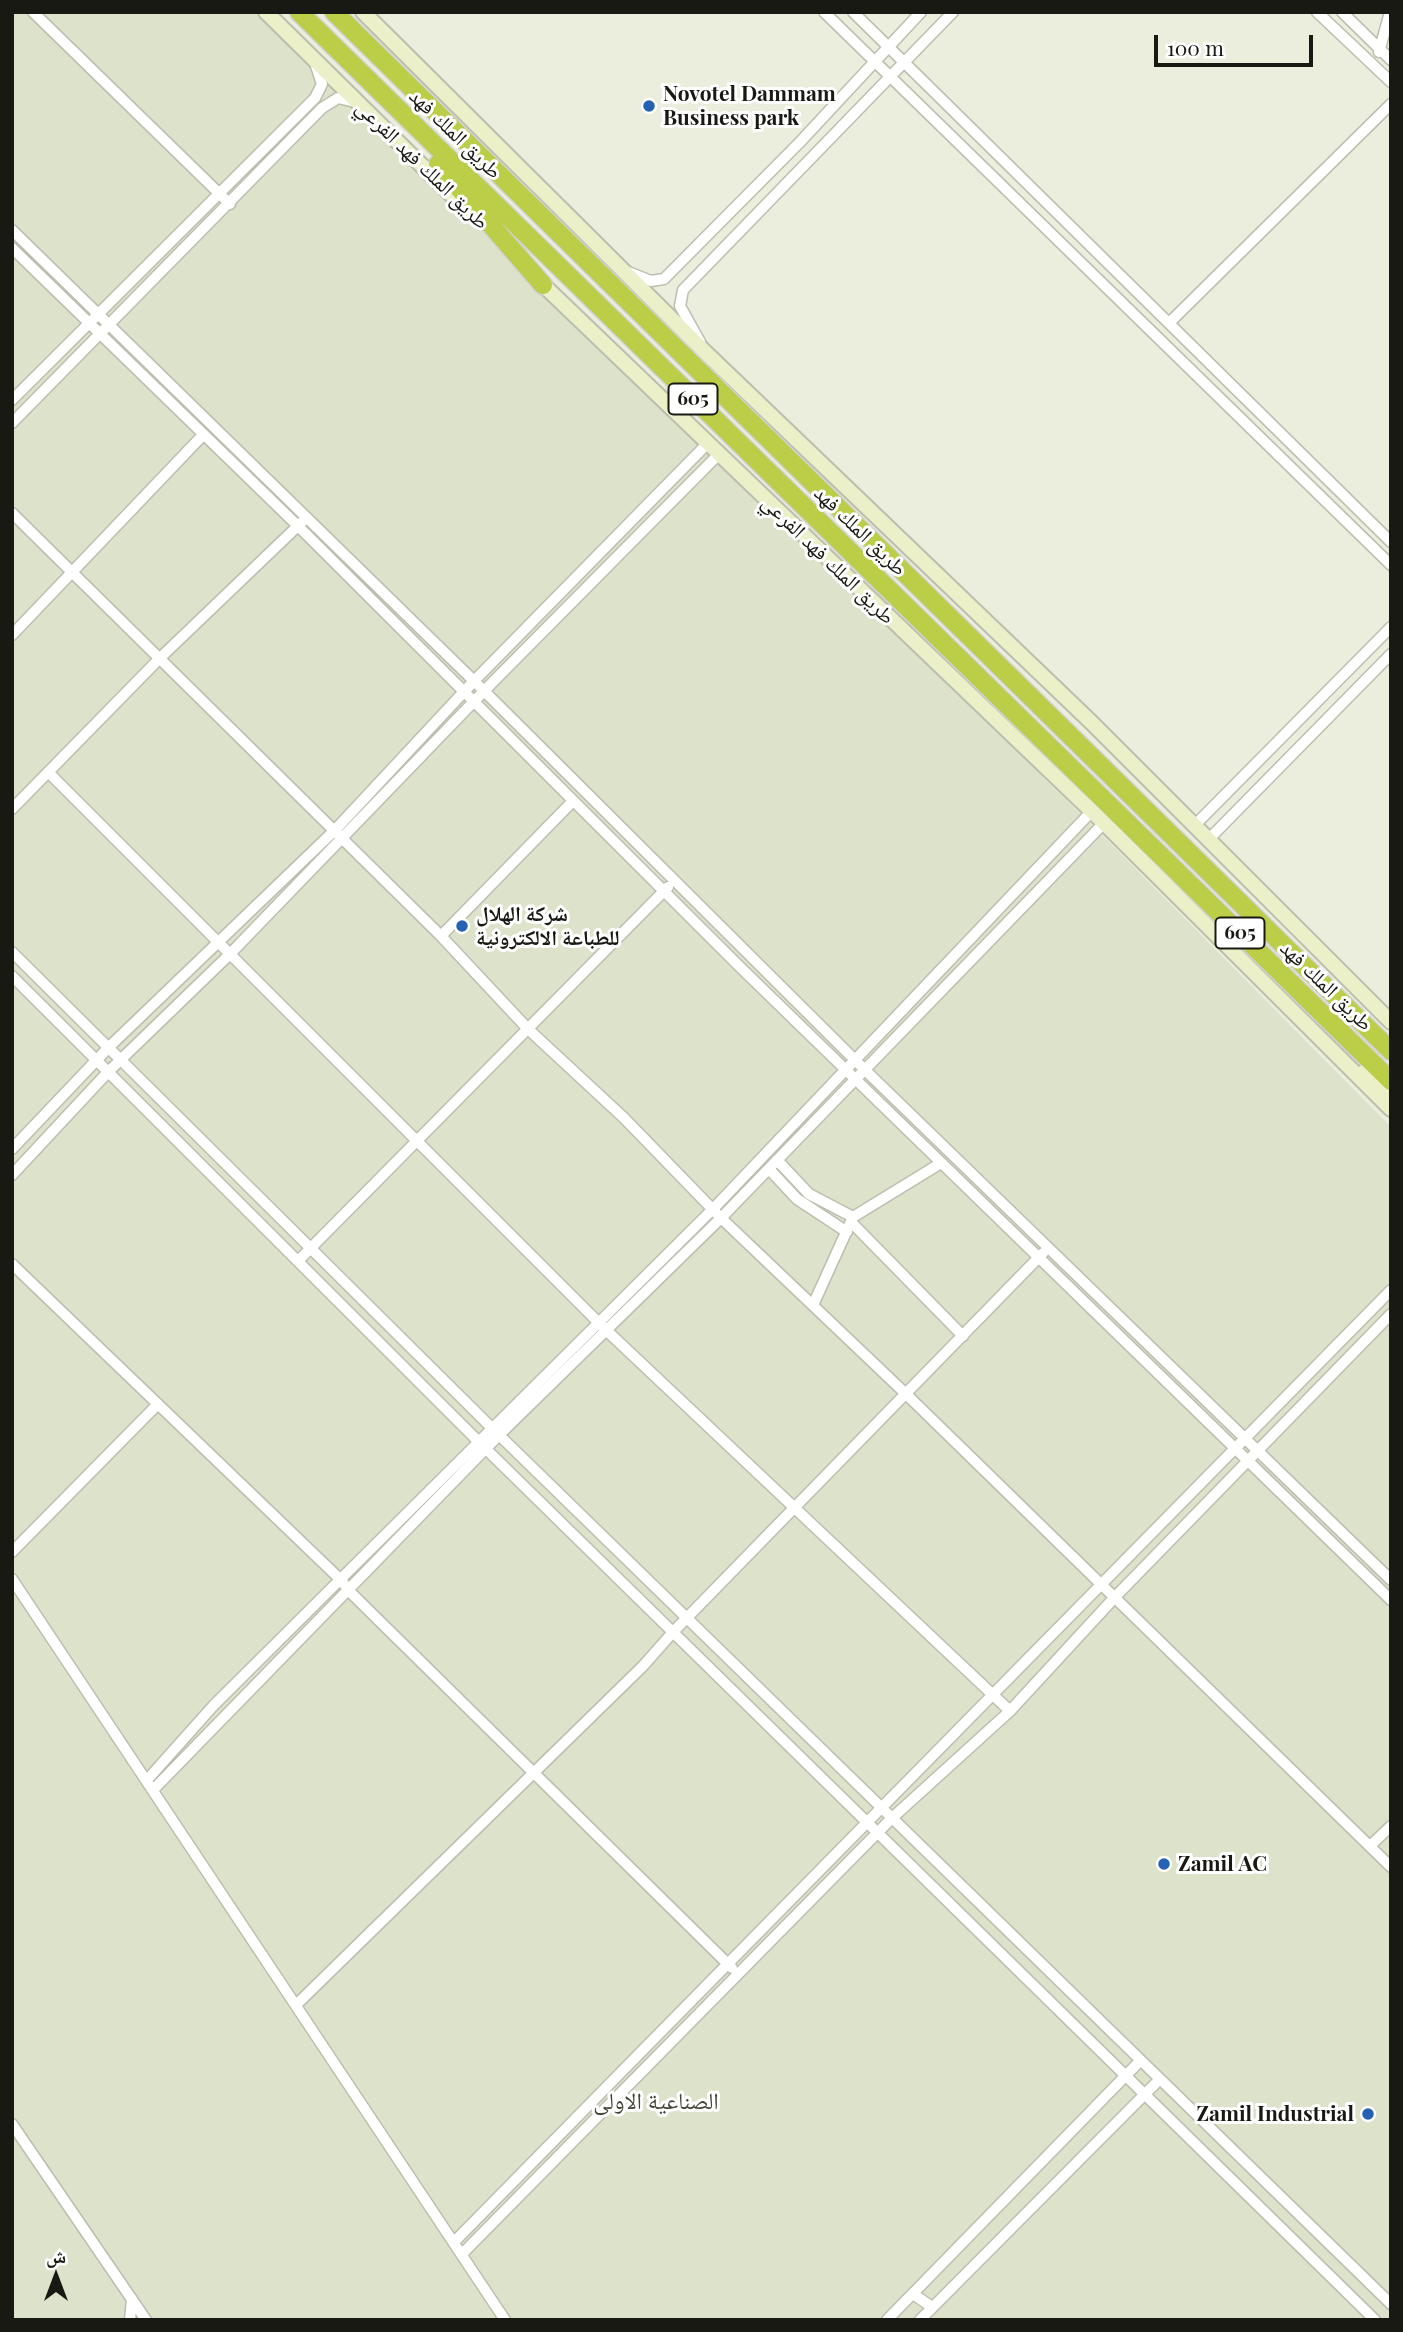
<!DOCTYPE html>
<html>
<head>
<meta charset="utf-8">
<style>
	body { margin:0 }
	#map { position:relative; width:1403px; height:2332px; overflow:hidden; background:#ebeedd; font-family:"Playfair Display","Noto Naskh Arabic",serif }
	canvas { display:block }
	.frame { position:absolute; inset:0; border:14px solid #181913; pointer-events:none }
	.north { position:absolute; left:21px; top:2241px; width:70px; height:70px; -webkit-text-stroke:5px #fff; paint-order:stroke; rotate:0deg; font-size:19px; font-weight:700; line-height:28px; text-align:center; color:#181913 }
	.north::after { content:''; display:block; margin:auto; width:24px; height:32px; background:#181913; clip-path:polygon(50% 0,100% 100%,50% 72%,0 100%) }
	.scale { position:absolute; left:1154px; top:35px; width:159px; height:32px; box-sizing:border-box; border:4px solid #181913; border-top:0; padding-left:9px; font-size:21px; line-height:24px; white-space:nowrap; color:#181913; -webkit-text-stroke:5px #fff; paint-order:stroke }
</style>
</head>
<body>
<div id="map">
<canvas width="1403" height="2332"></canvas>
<div class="frame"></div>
<div class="north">ش</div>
<div class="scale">100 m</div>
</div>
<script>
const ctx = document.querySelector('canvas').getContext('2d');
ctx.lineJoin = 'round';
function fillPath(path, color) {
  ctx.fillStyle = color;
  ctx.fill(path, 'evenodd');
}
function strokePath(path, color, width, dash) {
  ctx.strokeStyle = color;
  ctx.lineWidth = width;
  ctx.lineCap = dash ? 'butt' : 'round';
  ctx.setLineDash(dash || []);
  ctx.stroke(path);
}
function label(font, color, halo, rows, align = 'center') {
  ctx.font = font + ' "Playfair Display","Noto Naskh Arabic",serif';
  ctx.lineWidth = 6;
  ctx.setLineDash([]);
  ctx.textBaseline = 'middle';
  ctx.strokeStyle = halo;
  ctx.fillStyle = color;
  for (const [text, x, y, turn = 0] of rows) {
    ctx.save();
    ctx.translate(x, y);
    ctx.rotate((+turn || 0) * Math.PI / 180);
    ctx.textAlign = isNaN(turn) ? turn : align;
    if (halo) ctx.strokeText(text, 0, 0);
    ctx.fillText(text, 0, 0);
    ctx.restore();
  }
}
fillPath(new Path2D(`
	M12 12H255L343 93 1109 842 1391 1127V2320H12Z`), '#dde2ca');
const minor = new Path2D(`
	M33 12 230 204
	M824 12 1391 565
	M853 12 1391 542
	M1317 12 1391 82
	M1342 12 1391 60
	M1379 52 1390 12
	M12 230 474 681 864 1069 1391 1580
	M12 248 298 526 740 967 1391 1600
	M628 272 651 281 664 279 801 141 921 12
	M1169 323 1391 104
	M700 342 680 306 683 290 953 12
	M12 400 315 98 322 84 316 66
	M12 423 322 108 338 98 355 102
	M12 513 441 936 528 1029 624 1118 721 1218 906 1394 1391 1867
	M12 635 203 435
	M48 772 606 1330 1010 1711
	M12 809 160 658 302 522
	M1195 825 1391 627
	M1208 840 1391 654
	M441 936 573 801
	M12 952 499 1435 1391 2304
	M12 976 487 1450 1375 2320
	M12 1149 109 1047 335 830 474 681 707 444
	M777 1160 809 1194 853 1217
	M769 1169 797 1199 847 1232
	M12 1175 109 1071 230 954 484 691 718 455
	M851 1222 963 1336
	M299 1260 668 887
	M12 1264 342 1581 349 1591 732 1968
	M813 1305 853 1217 941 1163
	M12 1552 158 1404
	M12 1579 505 2320
	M147 1780 214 1705 714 1208 1091 812
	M153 1790 499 1435 721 1218 1104 823
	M1370 1846 1391 1826
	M296 2005 643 1666 674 1631 1043 1253
	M12 2124 146 2320
	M454 2242 1391 1290
	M462 2254 891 1819 1010 1711 1115 1597 1391 1314
	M913 2294 932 2307
	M130 2320 132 2299
	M887 2320 1140 2061
	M920 2320 1159 2080`);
const secondary = new Path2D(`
	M266 12 472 215
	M363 12 705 352 1092 723 1391 1022
	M536 278 1104 823 1391 1109
	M1364 1072 1391 1092`);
const motorway = new Path2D(`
	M299 12 1391 1081
	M334 12 1391 1051
	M438 164 543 285`);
strokePath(minor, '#bcbfaf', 13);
strokePath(secondary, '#bcbfaf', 18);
strokePath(motorway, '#d1d1d0', 21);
strokePath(minor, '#fff', 10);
strokePath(secondary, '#ebf0c8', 14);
strokePath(motorway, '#bccd48', 18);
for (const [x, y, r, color] of [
	[649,106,7,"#2562b4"],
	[462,926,7,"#2562b4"],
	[1164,1864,7,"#2562b4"],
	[1368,2114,7,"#2562b4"]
]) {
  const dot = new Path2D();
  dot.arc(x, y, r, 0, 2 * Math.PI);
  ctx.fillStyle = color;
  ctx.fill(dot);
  strokePath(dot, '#fff', 2.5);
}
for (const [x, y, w] of [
	[693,399,49],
	[1240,933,49]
]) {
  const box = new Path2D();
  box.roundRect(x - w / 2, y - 15.5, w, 31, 5);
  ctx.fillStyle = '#fff';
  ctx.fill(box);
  strokePath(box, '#181913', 2);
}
label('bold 19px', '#181913', null, [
	["605",693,399],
	["605",1240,933]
]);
label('bold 21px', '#181913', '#fff', [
	["Novotel Dammam",663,94],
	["Business park",663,118],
	["شركة الهلال",476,914],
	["للطباعة الالكترونية",476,938],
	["Zamil AC",1178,1864],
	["Zamil Industrial",1354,2114,"right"]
], 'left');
label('21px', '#181913', '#fff', [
	["طريق الملك فهد",455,134,44],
	["طريق الملك فهد الفرعي",422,165,44],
	["طريق الملك فهد",860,531,44],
	["طريق الملك فهد الفرعي",828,560,44],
	["طريق الملك فهد",1326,986,44]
]);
label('23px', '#434538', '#fff', [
	["الصناعية الاولى",656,2102]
]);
</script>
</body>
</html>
